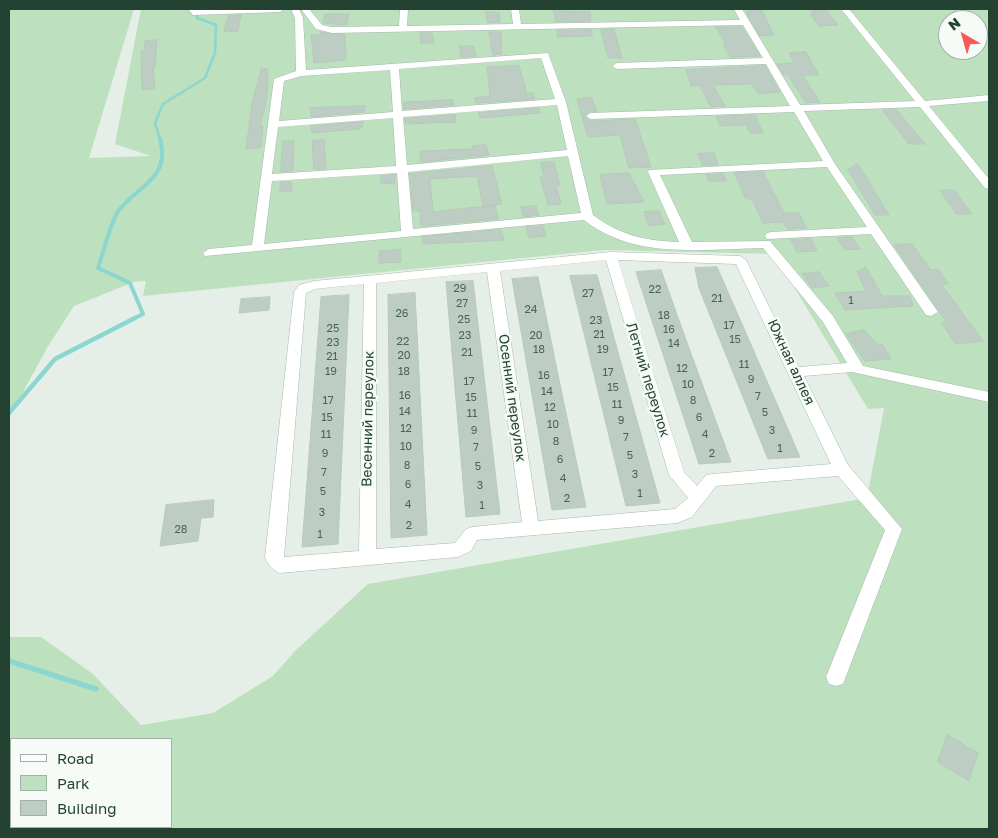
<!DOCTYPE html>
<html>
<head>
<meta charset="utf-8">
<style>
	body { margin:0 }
	#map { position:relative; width:998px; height:838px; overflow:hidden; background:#e5efe8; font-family:"Golos Text",sans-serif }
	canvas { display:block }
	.frame { position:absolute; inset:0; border:10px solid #234232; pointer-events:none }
	.legend { position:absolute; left:10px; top:738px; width:162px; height:90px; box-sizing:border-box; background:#f6fbf7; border:1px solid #a2b1a8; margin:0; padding:6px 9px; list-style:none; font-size:15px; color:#234232 }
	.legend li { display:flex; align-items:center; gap:10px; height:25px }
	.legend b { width:25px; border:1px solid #a2b1a8 }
	.north { position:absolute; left:938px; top:10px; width:50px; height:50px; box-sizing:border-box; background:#f6fbf7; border:1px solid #a2b1a8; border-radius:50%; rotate:322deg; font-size:14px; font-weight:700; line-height:20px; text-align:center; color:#234232 }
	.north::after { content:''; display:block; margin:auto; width:18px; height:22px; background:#f85a5a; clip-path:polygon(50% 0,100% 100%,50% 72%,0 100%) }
</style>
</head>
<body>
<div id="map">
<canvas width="998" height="838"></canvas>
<div class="frame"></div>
<ul class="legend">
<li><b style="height:6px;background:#fff"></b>Road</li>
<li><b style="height:14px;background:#bde1be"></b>Park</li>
<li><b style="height:14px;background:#bdcdc3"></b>Building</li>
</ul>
<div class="north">N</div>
</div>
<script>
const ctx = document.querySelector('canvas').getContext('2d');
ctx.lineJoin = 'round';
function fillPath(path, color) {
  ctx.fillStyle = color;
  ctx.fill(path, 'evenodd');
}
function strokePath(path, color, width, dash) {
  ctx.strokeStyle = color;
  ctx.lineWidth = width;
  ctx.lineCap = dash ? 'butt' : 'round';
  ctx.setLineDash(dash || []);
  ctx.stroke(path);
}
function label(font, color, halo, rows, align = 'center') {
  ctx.font = font + ' "Golos Text",sans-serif';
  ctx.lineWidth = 5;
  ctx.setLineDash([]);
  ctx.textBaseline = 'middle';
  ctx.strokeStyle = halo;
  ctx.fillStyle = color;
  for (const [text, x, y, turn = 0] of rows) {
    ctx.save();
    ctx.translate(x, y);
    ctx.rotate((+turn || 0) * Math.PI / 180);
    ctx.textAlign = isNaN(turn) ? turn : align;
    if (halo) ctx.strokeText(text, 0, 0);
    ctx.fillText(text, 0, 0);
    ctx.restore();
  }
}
fillPath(new Path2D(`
	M9 9H134L89 158 151 156 115 144 141 9H989V829H9V637H41L93 674 141 725 213 713 273 676 295 651 368 584 867 498 884 408 868 409 774 254 604 250 143 296 146 281 134 282 74 306 47 348 9 418ZM948 20H978V50H948ZM11 739H171V827H11Z`), '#bde1be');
strokePath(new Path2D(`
	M160 140 155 123 163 104 205 78 215 53 216 25 197 18 196 9`), '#8bd6cf', 2.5);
strokePath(new Path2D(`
	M133 319 143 314 130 283 98 268C103 254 111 220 119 210 138 186 171 178 160 139`), '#8bd6cf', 4);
strokePath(new Path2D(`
	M9 413 55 359 135 318`), '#8bd6cf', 4.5);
strokePath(new Path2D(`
	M9 661 96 689`), '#8bd6cf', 5.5);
const building = new Path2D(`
	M747 9H761L774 35 760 36 748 16Z
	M810 9H825L838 25 819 26 810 14H814Z
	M554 11 590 12 591 21 556 22Z
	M486 12H499L500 22 488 23Z
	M325 14H349L347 25 323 23Z
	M241 15 238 31 224 32 228 16Z
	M716 27H742L760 56 730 57 723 44H726Z
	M614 29 622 58H608L601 30Z
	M557 30H592V36L558 37Z
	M321 32 345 35 346 60 314 63 311 35H321Z
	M489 32H501L502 54 493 55Z
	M420 33H432L434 43H421Z
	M157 40 155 67H153L155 88 142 90 141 51H144L145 41Z
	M460 46H474L476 56 461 57Z
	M806 52 819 75H802L820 102 806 103 788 75H784L777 64 795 63 789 53Z
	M519 66 527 93H533L535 99 476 103 474 98 490 96 487 67Z
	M765 66 780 92 758 94 752 84 713 85 725 106 711 107 700 86H691L686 70Z
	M262 68 268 69 267 98 260 127 263 126 261 147 246 149 252 103Z
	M592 98 597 111H590L584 115 590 121 635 119 651 167 629 168 620 135 588 137 577 99Z
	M453 100 454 105 404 109 403 103 406 102Z
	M365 106 364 112 311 117 310 108Z
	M539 108 540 113 480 118 479 113Z
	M883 110H897L925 144H909Z
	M455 115 456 122 405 124V119Z
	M755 115 763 133H750L746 125 720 126 716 117Z
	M363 122 362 127 359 129 312 133 311 126Z
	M324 140 326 169H314L312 141Z
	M283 141H294L293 171 281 172Z
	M486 145 489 155 421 162 420 151 473 149 472 146Z
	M714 153 718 165H702L698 154Z
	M541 162H554L560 185H556L561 204 548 205 540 177H544Z
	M858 164 889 215H875L848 170Z
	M492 166 502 204 483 206 477 176 430 179 433 212 495 205 498 219 421 226 420 211H413L410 174Z
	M763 172 784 213H799L806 228 787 229 783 222 763 223 752 199H746L734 173Z
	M629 173 644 202 607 204 600 175Z
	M723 174 726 181H709L706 175Z
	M395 175V183L381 184V176Z
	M281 182H292V191L280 192Z
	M940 190H954L972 214H957Z
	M536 206 539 215 523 217 521 207Z
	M659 211 665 224 649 226 644 212Z
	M543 226 546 236 529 238 526 227Z
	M501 230 504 240 423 244 422 237Z
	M852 237 860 249 845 250 837 238Z
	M811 239 817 251 797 252 791 240Z
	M912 244 931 270 938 269 948 284H941L983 341 956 344 941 323H947L894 245Z
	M401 250V262L379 263V251Z
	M717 267 752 347 800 457 768 459 699 288 695 268Z
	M866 267 882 296H910L913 306 845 310 835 293 866 291 857 272Z
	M661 270 690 351 731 462 699 464 636 272Z
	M819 272 829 286 812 288 802 274Z
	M597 275 619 356 660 503 626 506 570 276Z
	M538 277 563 399 586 507 552 510 512 279Z
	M473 281 500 514 466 517 446 282Z
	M415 293 427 535 391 538 388 295Z
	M349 295 338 544 302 547 321 297Z
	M270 297 269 310 239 313 241 299Z
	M864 330 878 345H883L891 359 865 361 846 334Z
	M214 500 213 517 201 518 198 541 160 546 166 505Z
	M947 735 978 753 969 781 938 762Z`);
fillPath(building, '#bdcdc3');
strokePath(building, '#b7c9bd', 1);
const minor = new Path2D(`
	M188 9H284L280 12 193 15Z
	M291 9H299L303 18 306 70 548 53 566 102 593 215C619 235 646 241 679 242L648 172 649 170 823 161 794 112 591 119 586 116 591 113 790 106 766 64 617 69 612 66 617 63 763 58 743 25 332 33 316 29 301 9H309L322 25 332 27 399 26 400 9H408L407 26 513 24 511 9H519L521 24 740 20 734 9H742L800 105 915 101 841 9H849L925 101 989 95V101L929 106 989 179V189L985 188 920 107 804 111 835 164 938 312 931 316 926 315 871 234 767 239 765 236 767 233 771 232 867 227 827 167 660 175 692 242 770 241 833 316 863 366 989 392V402L852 372 804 376 848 465 902 529 843 684 836 686 829 684 826 677 885 530 838 476 716 486 692 517 677 523 477 540 471 551 458 557 280 573C272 570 269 565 265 558L294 292 299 285 314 281 611 252 740 256 746 260 799 367 847 363 823 322 763 248C703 249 634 260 584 220L205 256 203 253 209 249 252 245 274 79 296 71 295 18ZM541 58 555 99 402 111 399 69ZM390 70 393 112 279 121 284 81 301 76ZM557 105 567 150 407 165 403 117ZM393 118 396 166 272 174 278 127ZM568 156 581 213 413 229 408 172ZM397 173 401 231 264 244 272 181ZM606 260 669 475 688 498 675 509 538 521 500 271ZM618 260 736 264 831 464 712 474 706 475 697 486 684 472ZM487 272 522 522 472 527 466 529 455 543 376 549V283ZM364 284 359 551 284 557 306 293 315 289Z
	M955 9H963L974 20H965Z
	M978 24 989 34V42L978 32Z`);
strokePath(minor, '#a7b8ae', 1);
fillPath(minor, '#fff');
label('11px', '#4a6556', null, [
	["29",460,289],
	["22",655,290],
	["27",588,294],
	["21",717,299],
	["1",851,301],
	["27",462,304],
	["24",531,310],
	["26",402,314],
	["18",664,316],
	["25",464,320],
	["23",596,321],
	["17",729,326],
	["25",333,329],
	["16",669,330],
	["21",599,335],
	["23",465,336],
	["20",536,336],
	["15",735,340],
	["22",403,342],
	["23",333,343],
	["14",674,344],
	["18",539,350],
	["19",603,350],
	["21",467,353],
	["20",404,356],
	["21",332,357],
	["11",744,365],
	["12",682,369],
	["19",331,372],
	["18",404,372],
	["17",608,373],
	["16",544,376],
	["9",751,380],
	["17",469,382],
	["10",688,385],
	["15",613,388],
	["14",547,392],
	["16",405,396],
	["7",758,397],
	["15",471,398],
	["17",328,401],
	["8",693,401],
	["11",617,405],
	["12",550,408],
	["14",405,412],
	["5",765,413],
	["11",472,414],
	["15",327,418],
	["6",699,418],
	["9",621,421],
	["10",553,425],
	["12",406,429],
	["9",474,431],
	["3",772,431],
	["11",326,435],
	["4",705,435],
	["7",626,438],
	["8",556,442],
	["10",406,447],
	["7",476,448],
	["1",780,449],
	["9",325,454],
	["2",712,454],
	["5",630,456],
	["6",560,460],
	["8",407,466],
	["5",478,467],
	["7",324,473],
	["3",635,475],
	["4",563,479],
	["6",408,485],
	["3",480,486],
	["5",323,492],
	["1",640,494],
	["2",567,499],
	["4",408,505],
	["1",482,506],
	["3",322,513],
	["2",409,526],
	["28",181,530],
	["1",320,535]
]);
label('14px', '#234232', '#f6fbf7', [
	["Южная аллея",791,362,65],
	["Летний переулок",648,380,73],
	["Осенний переулок",512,398,82],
	["Весенний переулок",368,419,-89]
]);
</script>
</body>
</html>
